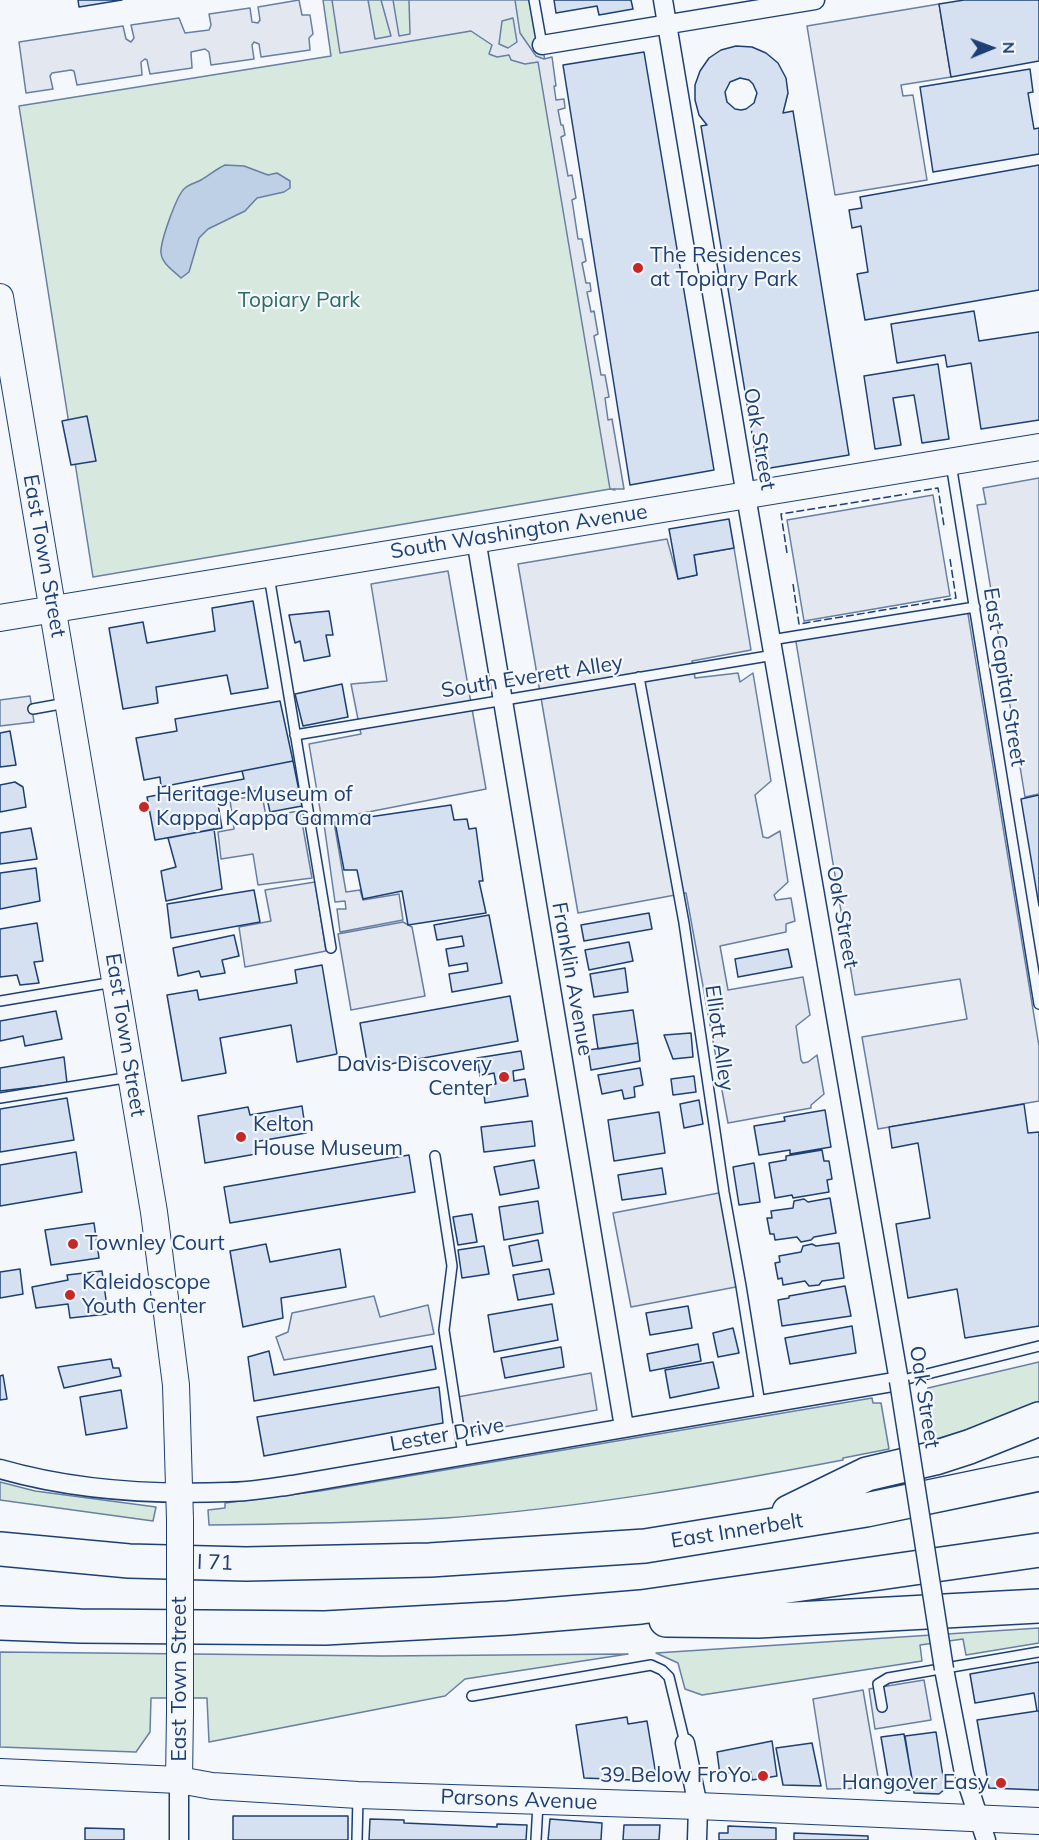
<!DOCTYPE html>
<html>
<head>
<meta charset="utf-8">
<style>
	body { margin:0 }
	#map { position:relative; width:1039px; height:1840px; overflow:hidden; background:#f4f7fb; font-family:Mulish,sans-serif }
	canvas { display:block }
	.north { position:absolute; left:961px; top:18px; width:60px; height:60px; -webkit-text-stroke:4px #f4f7fb; paint-order:stroke; rotate:89deg; font-size:16px; font-weight:700; line-height:24px; text-align:center; color:#1d3f73 }
	.north::after { content:''; display:block; margin:auto; width:21px; height:27px; background:#1d3f73; clip-path:polygon(50% 0,100% 100%,50% 72%,0 100%) }
</style>
</head>
<body>
<div id="map">
<canvas width="1039" height="1840"></canvas>
<div class="north">N</div>
</div>
<script>
const ctx = document.querySelector('canvas').getContext('2d');
ctx.lineJoin = 'round';
function fillPath(path, color) {
  ctx.fillStyle = color;
  ctx.fill(path, 'evenodd');
}
function strokePath(path, color, width, dash) {
  ctx.strokeStyle = color;
  ctx.lineWidth = width;
  ctx.lineCap = dash ? 'butt' : 'round';
  ctx.setLineDash(dash || []);
  ctx.stroke(path);
}
function label(font, color, halo, rows, align = 'center') {
  ctx.font = font + ' Mulish,sans-serif';
  ctx.lineWidth = 4.5;
  ctx.setLineDash([]);
  ctx.textBaseline = 'middle';
  ctx.strokeStyle = halo;
  ctx.fillStyle = color;
  for (const [text, x, y, turn = 0] of rows) {
    ctx.save();
    ctx.translate(x, y);
    ctx.rotate((+turn || 0) * Math.PI / 180);
    ctx.textAlign = isNaN(turn) ? turn : align;
    if (halo) ctx.strokeText(text, 0, 0);
    ctx.fillText(text, 0, 0);
    ctx.restore();
  }
}
const green = new Path2D(`
	M323 0H535L615 490 610 489 93 577 19 106 331 56Z
	M1039 1362V1405L1011 1416 930 1441 924 1402 928 1388Z
	M872 1398 873 1403H881L889 1449 843 1458V1460C712 1485 579 1508 446 1518 367 1523 288 1524 209 1525L208 1510 225 1508V1503L320 1491Z
	M0 1482 35 1491 156 1507 153 1521 0 1500Z
	M1039 1628V1643L966 1655 963 1639 920 1645 922 1661 702 1695 685 1689 678 1663 656 1653Z
	M0 1652 382 1656 628 1654 465 1679 445 1696 209 1742 207 1698H151L150 1732 136 1752 0 1747Z`);
fillPath(green, '#d7e8df');
strokePath(green, '#687fa3', 1.5);
const parking = new Path2D(`
	M299 0 302 15H310L313 34 309 38 310 50 261 57 259 44 254 42 252 45 254 59 211 65 209 52 205 49 191 52 192 68 150 74 147 60 145 59 141 62 142 75 77 85 74 71 71 70 52 73 50 76 53 89 26 93 19 42 123 26 126 39 131 42 134 38 131 25 179 18 185 33 209 30 211 25 209 14 250 8 252 22 258 23 260 20 258 7Z
	M332 0H368L375 39 391 36 381 0H393L399 36 410 34 409 0H515L520 33 536 56 544 59 552 57 556 86H554L556 100 564 99 565 108 558 110 561 125H563L565 135 561 137 568 176 572 175 576 198 572 200 578 239H582L586 261 582 263 586 283H590L591 291 587 292 591 312 594 311 598 334 594 336 601 375H605L609 397 605 398 608 420 612 419 624 489H610L538 62 525 64 511 60 509 55 497 57 489 54 492 45 471 31 340 53ZM513 18 517 42 508 48 499 44 502 21Z
	M939 4 951 77 901 85 903 96 913 95 927 180 835 195 807 26Z
	M1039 478V794L1025 797 977 505 986 504 983 488Z
	M933 495 950 596 804 621 787 520Z
	M667 539 678 579 697 575 694 555 734 548 751 650 692 661 695 678 738 673 740 682 753 673 771 781 755 795 763 837 768 838 780 831 788 882 774 895 776 900 791 898 795 921 786 924V932L720 946 728 990 803 977 810 1015 796 1026 801 1060 803 1063 808 1062 817 1055 824 1094 811 1105V1108L728 1123 686 893 578 913 518 564Z
	M448 571 486 789 322 821 309 744 361 734 351 684 387 681 371 584Z
	M967 608 1039 1046V1101L878 1129 862 1037 967 1019 960 979 855 995 795 636Z
	M30 696 34 722 0 726V700Z
	M262 795 266 816 300 811 312 878 258 885 253 854 221 859 218 832 234 829 230 800Z
	M334 822 346 892 360 890 363 900 399 894 403 920 340 932 337 909H346L345 901 335 902 324 824Z
	M315 882 326 951 245 967 239 927 271 921 265 890Z
	M403 922 412 927 425 996 351 1010 338 934Z
	M724 1192 741 1286 631 1307 613 1213Z
	M374 1296 380 1317 428 1305 434 1334 284 1360 276 1337 288 1332 292 1313Z
	M591 1373 597 1410 459 1435 452 1398Z
	M924 1680 931 1720 875 1729 869 1689Z
	M863 1690 880 1788 827 1789 813 1699Z`);
fillPath(parking, '#e3e8f0');
strokePath(parking, '#687fa3', 1.5);
const water = new Path2D(`
	M225 165 244 166 268 175 277 173 290 181V188L284 192 257 198 245 211 208 229 199 238 189 272 181 278C174 271 162 264 161 253 160 242 177 194 185 188 189 184 196 183 201 180 210 175 216 169 225 165Z`);
fillPath(water, '#bed0e5');
strokePath(water, '#687fa3', 1.5);
const building = new Path2D(`
	M78 0H122L79 7Z
	M554 0H631L633 9 599 15 597 6 556 13Z
	M964 0H1039V61L951 77 939 4Z
	M736 46 752 47 766 53 778 63 786 78 788 93 783 113 793 111 849 455 758 470 701 126 707 125 699 115 695 100V85L700 71 709 58 721 50ZM740 78 749 80 753 84 757 93 754 103 746 109 741 110 735 109 727 102 725 92 730 82Z
	M644 52 714 470 630 485 563 65Z
	M1030 69 1033 92 1028 93 1034 129 1039 128V154L933 172 920 87Z
	M1039 165V290L865 320 857 274 868 272 861 226 852 228 849 210 862 208 860 197Z
	M974 311 979 341 1039 332V420L981 429 971 363 947 367 945 355 897 363 891 324Z
	M938 364 949 439 922 443 914 395 893 398 901 445 875 449 864 376Z
	M87 416 96 461 71 465 62 421Z
	M729 519 734 548 694 555 697 575 678 579 669 529Z
	M253 601 268 688 231 694 227 675 156 687 158 703 123 709 109 628 143 622 147 643 215 631 212 608Z
	M329 611 333 635H326L330 656 304 661 300 641 295 643 289 615Z
	M342 684 348 717 303 726 295 694Z
	M280 701 293 761 161 787 160 777 144 780 136 738 177 731 175 719Z
	M10 731 16 765 0 767V733Z
	M293 761 302 806 270 812 265 789 217 798 222 828 155 840 147 797 244 779 242 771Z
	M15 782 23 787 26 807 0 812V785Z
	M1039 795V906L1021 799Z
	M451 805 454 820 467 819 469 829 476 828 483 881H479L486 913 408 925 402 891 363 899 357 870H344L335 822Z
	M31 828 37 859 0 864V833Z
	M214 829 222 889 166 901 161 871 176 867 168 838Z
	M36 868 40 901 0 909V873Z
	M254 890 260 922 171 938 167 904Z
	M649 913 652 929 584 941 581 925Z
	M489 915 502 983 452 992 449 974 468 971 467 963 449 966 446 949 464 946 462 936 437 940 434 925Z
	M37 923 43 961 34 962 39 983 20 985 17 975 0 977V929Z
	M234 935 239 956 222 960 225 973 201 977 199 971 178 976 173 948Z
	M629 942 633 961 589 970 585 950Z
	M788 949 792 967 738 977 735 959Z
	M322 965 337 1054 297 1062 291 1025 220 1038 226 1073 182 1081 167 995 197 990 199 1000 297 983 295 970Z
	M625 968 628 992 594 997 590 974Z
	M510 996 518 1041 368 1068 360 1023Z
	M633 1010 638 1043 598 1049 593 1015Z
	M56 1011 62 1039 25 1046 23 1036 0 1041V1021Z
	M691 1033 693 1057 673 1059 664 1035Z
	M638 1043 640 1061 591 1070 588 1050Z
	M521 1051 524 1069 513 1071 514 1081 525 1079 528 1096 485 1103 483 1086 496 1084 494 1073 480 1076 477 1058Z
	M64 1057 67 1083 0 1091V1068Z
	M640 1068 643 1085 634 1087 635 1097 624 1099 622 1090 602 1094 598 1075Z
	M694 1076 696 1092 673 1095 671 1079Z
	M67 1098 74 1140 0 1152V1109Z
	M699 1100 703 1124 684 1128 680 1104Z
	M1024 1104 1028 1133 1039 1132V1326L965 1338 957 1289 908 1298 896 1224 930 1218 918 1143 892 1148 889 1127Z
	M302 1106 306 1133 254 1142 256 1154 205 1163 198 1116 248 1107 250 1115Z
	M825 1110 831 1147 790 1154V1150L759 1155 754 1126 785 1121 784 1117Z
	M659 1112 665 1153 614 1161 608 1120Z
	M532 1121 535 1146 484 1152 481 1127Z
	M822 1150 824 1161H829L832 1179 827 1180 829 1192 793 1198 792 1195 775 1198 769 1163 786 1160V1156Z
	M76 1152 82 1192 0 1206V1165Z
	M409 1155 415 1192 230 1223 224 1187Z
	M534 1160 539 1188 500 1195 494 1167Z
	M754 1163 760 1202 739 1205 733 1167Z
	M662 1168 666 1194 622 1200 618 1175Z
	M830 1198 836 1233 814 1237 811 1240 801 1242 797 1237 775 1240 774 1234H770L767 1218H772L771 1211 793 1208 794 1201 804 1199 808 1202Z
	M538 1201 543 1233 504 1240 499 1207Z
	M472 1214 477 1242 458 1245 453 1217Z
	M94 1223 99 1258 51 1265 45 1230Z
	M538 1240 542 1261 513 1266 509 1246Z
	M839 1243 844 1278 822 1281 819 1285 809 1286 805 1281 783 1285 782 1278 778 1279 775 1263 780 1262 779 1256 801 1252 803 1246 812 1244 816 1246Z
	M266 1244 270 1262 340 1249 346 1287 281 1298 283 1318 243 1327 230 1251Z
	M484 1246 489 1274 462 1278 458 1250Z
	M20 1269 23 1294 0 1298V1272Z
	M549 1269 554 1294 518 1300 513 1275Z
	M102 1271 108 1314 70 1318 68 1304 36 1308 32 1287 68 1280 67 1275Z
	M845 1286 851 1316 782 1326 778 1300 789 1298V1296Z
	M552 1304 558 1340 494 1352 488 1315Z
	M688 1306 692 1328 650 1335 646 1313Z
	M852 1326 856 1353 790 1364 785 1338Z
	M733 1328 739 1353 718 1357 713 1333Z
	M698 1344 701 1361 650 1371 647 1354Z
	M432 1346 436 1369 254 1401 248 1357 269 1351 274 1375Z
	M561 1347 564 1367 505 1378 501 1358Z
	M111 1359 113 1368H119L121 1376 64 1388 58 1367Z
	M713 1362 719 1388 670 1398 665 1370Z
	M3 1375 7 1399 0 1400V1376Z
	M439 1387 443 1423 264 1456 257 1417Z
	M121 1390 127 1428 86 1435 80 1397Z
	M1039 1662V1711H1037L1034 1693 975 1703 970 1674Z
	M1037 1711H1039V1790L989 1788 977 1720Z
	M627 1717 628 1724 647 1721 657 1781 584 1778 576 1725Z
	M936 1732 945 1789 939 1794 914 1793 905 1736Z
	M904 1734 914 1790H890L881 1737Z
	M772 1741 777 1776 752 1780 751 1772 747 1773 742 1770 720 1775 717 1752Z
	M812 1743 821 1786 783 1785 776 1748Z
	M233 1816H348V1840H233Z
	M370 1819 404 1820V1823L497 1827V1824L527 1825 526 1840H369Z
	M550 1819 602 1823 601 1840H548Z
	M624 1825H660L659 1840H623Z
	M728 1826 776 1828V1840H719V1833H728Z
	M85 1828 124 1829V1840H85Z
	M794 1833 868 1836V1840H794Z`);
fillPath(building, '#d5e0f0');
strokePath(building, '#1d3f73', 1.5);
const lane = new Path2D(`
	M534 0 542 45
	M951 464 1039 1004
	M269 576 331 948
	M771 640 975 607
	M639 677 684 923 724 1192 741 1286 760 1404
	M33 709 66 703
	M295 735 774 655
	M0 1001 114 982
	M0 1098 131 1077
	M435 1156 452 1266 444 1330 463 1455
	M899 1381 1039 1346
	M472 1696 651 1665 662 1670 669 1677 685 1743
	M882 1707 878 1684 888 1678 1039 1652
	M357 1840 358 1797
	M536 1840 538 1803`);
const street = new Path2D(`
	M542 45 815 0
	M476 539 624 1427
	M0 1469C73 1490 152 1495 228 1492 249 1492 271 1488 292 1485L899 1381 746 496 663 0
	M944 1669 964 1773 986 1840
	M685 1743 698 1806 697 1840
	M179 1840V1780`);
const secondary = new Path2D(`
	M0 297 154 1212 176 1385 180 1520
	M0 618 1039 447
	M0 1772 179 1780 212 1786 358 1795 698 1806 1039 1821
	M179 1780 180 1712`);
const highway = new Path2D(`
	M789 1512 867 1474 935 1458 969 1447 1039 1419
	M0 1549 129 1561 246 1564 430 1560 645 1546 866 1510 1039 1474
	M666 1620 758 1621 1039 1606
	M0 1623 80 1626 325 1628 508 1618 641 1607 1039 1550`);
strokePath(lane, '#1d3f73', 12);
strokePath(street, '#1d3f73', 21);
strokePath(secondary, '#1d3f73', 28);
strokePath(highway, '#1d3f73', 36);
strokePath(lane, '#f4f7fb', 9);
strokePath(street, '#f4f7fb', 18);
strokePath(secondary, '#f4f7fb', 26);
strokePath(highway, '#f4f7fb', 33);
const streetBridge = new Path2D(`
	M899 1381 944 1669`);
const secondaryBridge = new Path2D(`
	M180 1712V1520`);
strokePath(streetBridge, '#1d3f73', 21, []);
strokePath(secondaryBridge, '#1d3f73', 28, []);
strokePath(streetBridge, '#f4f7fb', 18);
strokePath(secondaryBridge, '#f4f7fb', 26);
strokePath(new Path2D(`
	M913 492 938 488 944 526
	M787 553 781 514 907 494
	M793 584 799 624 956 598 950 559`), '#1d3f73', 1.5, [8, 3]);
for (const [x, y, r, color] of [
	[638,268,6,"#c62828"],
	[144,807,6,"#c62828"],
	[504,1077,6,"#c62828"],
	[241,1137,6,"#c62828"],
	[73,1244,6,"#c62828"],
	[70,1295,6,"#c62828"],
	[763,1776,6,"#c62828"],
	[1001,1783,6,"#c62828"]
]) {
  const dot = new Path2D();
  dot.arc(x, y, r, 0, 2 * Math.PI);
  ctx.fillStyle = color;
  ctx.fill(dot);
  strokePath(dot, '#f4f7fb', 2);
}
label('21px', '#1d3f73', '#f4f7fb', [
	["The Residences",650,256],
	["at Topiary Park",650,280],
	["Heritage Museum of",156,795],
	["Kappa Kappa Gamma",156,819],
	["Davis Discovery",492,1065,"right"],
	["Center",492,1089,"right"],
	["Kelton",253,1125],
	["House Museum",253,1149],
	["Townley Court",85,1244],
	["Kaleidoscope",82,1283],
	["Youth Center",82,1307],
	["39 Below FroYo",751,1776,"right"],
	["Hangover Easy",989,1783,"right"]
], 'left');
label('21px', '#2c6c60', '#f4f7fb', [
	["Topiary Park",299,301]
]);
label('21px', '#1d3f73', '#f4f7fb', [
	["Oak Street",759,439,80],
	["South Washington Avenue",519,532,-9],
	["East Town Street",44,556,80],
	["South Everett Alley",532,677,-9],
	["East Capital Street",1004,677,81],
	["Oak Street",842,917,80],
	["Franklin Avenue",572,979,80],
	["East Town Street",125,1035,81],
	["Elliott Alley",719,1038,82],
	["Oak Street",924,1397,81],
	["Lester Drive",447,1435,-10],
	["East Innerbelt",737,1531,-9],
	["I 71",215,1563,2],
	["East Town Street",180,1679,-90],
	["Parsons Avenue",519,1800,2]
]);
</script>
</body>
</html>
